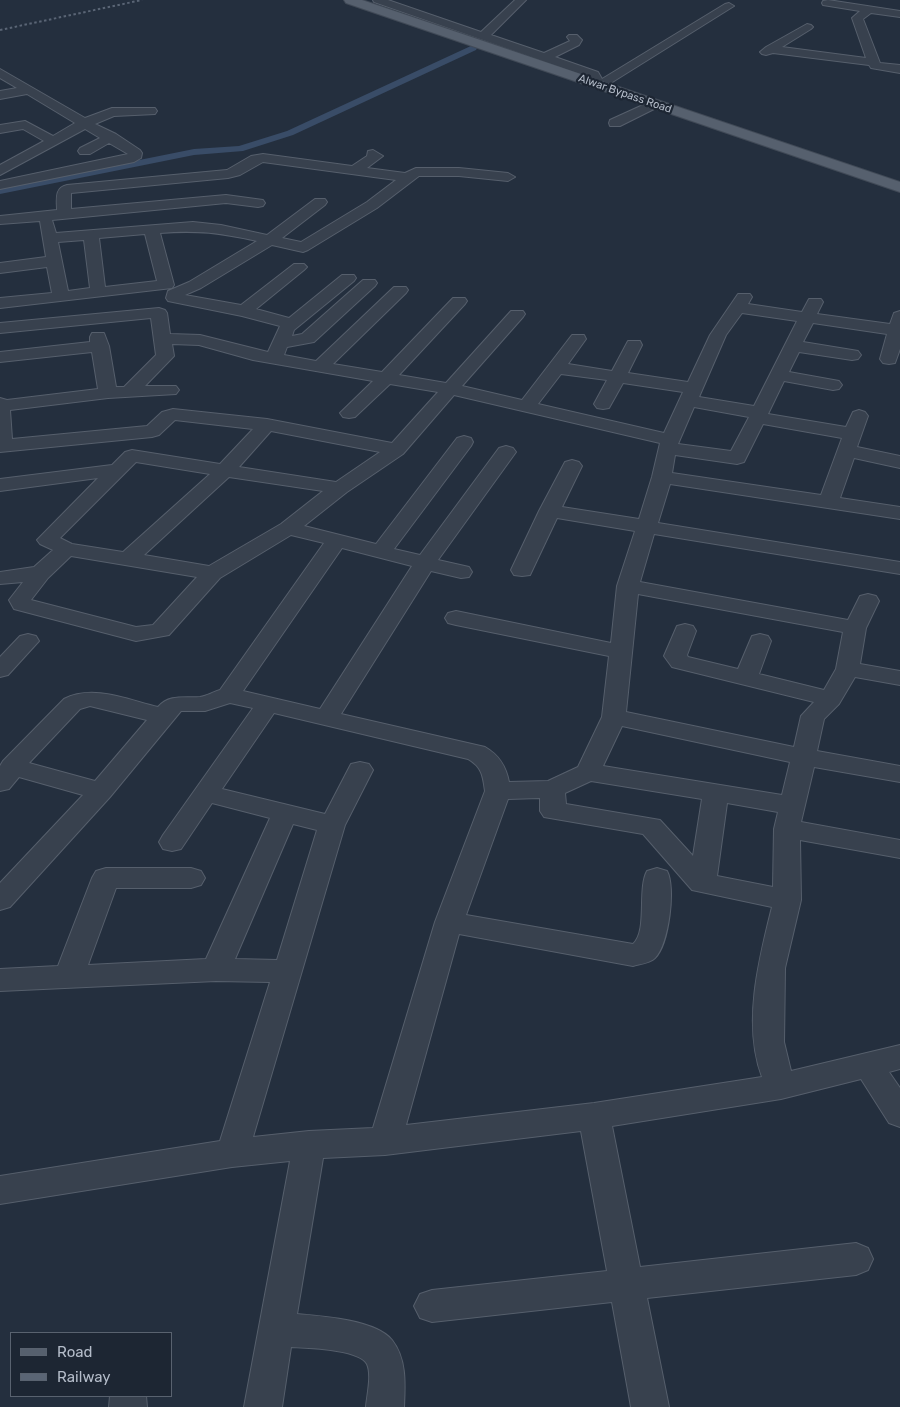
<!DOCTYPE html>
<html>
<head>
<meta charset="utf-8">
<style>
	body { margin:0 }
	#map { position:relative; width:900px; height:1407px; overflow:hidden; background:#242f3e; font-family:Rubik,sans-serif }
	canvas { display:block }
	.legend { position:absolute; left:10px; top:1332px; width:162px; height:65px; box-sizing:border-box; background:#1d2633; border:1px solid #59626f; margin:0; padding:6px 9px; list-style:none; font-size:15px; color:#b4bcc9 }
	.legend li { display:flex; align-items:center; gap:10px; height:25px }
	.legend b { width:25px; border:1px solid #59626f }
</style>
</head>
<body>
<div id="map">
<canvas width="900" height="1407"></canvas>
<ul class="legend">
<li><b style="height:6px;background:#56606e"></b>Road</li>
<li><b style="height:6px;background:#5a6575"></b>Railway</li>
</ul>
</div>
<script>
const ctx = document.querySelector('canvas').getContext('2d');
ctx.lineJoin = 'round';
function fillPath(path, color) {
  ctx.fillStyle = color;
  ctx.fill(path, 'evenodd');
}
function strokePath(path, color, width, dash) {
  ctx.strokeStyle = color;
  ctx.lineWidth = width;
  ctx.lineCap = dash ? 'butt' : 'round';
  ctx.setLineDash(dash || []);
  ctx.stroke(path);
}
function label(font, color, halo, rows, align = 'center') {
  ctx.font = font + ' Rubik,sans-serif';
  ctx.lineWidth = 4.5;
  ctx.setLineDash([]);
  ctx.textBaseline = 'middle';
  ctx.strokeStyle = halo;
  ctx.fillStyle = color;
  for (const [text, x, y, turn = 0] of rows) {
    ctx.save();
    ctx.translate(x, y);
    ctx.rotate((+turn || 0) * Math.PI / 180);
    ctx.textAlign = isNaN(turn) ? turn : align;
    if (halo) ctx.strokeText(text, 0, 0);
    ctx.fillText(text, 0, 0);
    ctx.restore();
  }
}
fillPath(new Path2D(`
	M473 45 477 48 476 50 293 135 243 151 194 155 0 194V188L194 149 239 146 287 131Z`), '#394c67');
const minor = new Path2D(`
	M373 0H388L481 32 515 0H526L491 35 544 53 570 41 567 37 569 35H577L582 40 579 45 555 57 598 72 602 79 725 4 729 3 734 6 606 86 600 83H593L589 77 581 74 374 2Z
	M828 0 900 11V17L871 13 863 19 880 63 900 65V73L871 68 869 65 773 53 766 55 762 54 760 52 766 47 807 24 811 25 813 27 811 29 782 47 866 58 852 18 860 11 823 5 822 3 823 1Z
	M0 69 85 118 112 108H155L157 111 155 114 114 116 95 124 116 134 140 150 142 153 141 158 134 162 0 189V181L128 154 109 143 90 154H80L78 151 80 148 100 138 85 129 0 175V165L44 141 23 129 0 133V125L25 121 53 136 75 123 27 94 0 99V91L17 88 0 78Z
	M654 100 658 101 660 104 658 107 620 126H610L609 123 610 120Z
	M373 150 383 156 367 168 405 173 416 168H459L508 173 515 177 508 181 459 176H419L377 208 308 250 303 252 272 245 201 288 185 295 241 305 294 264H304L307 267 304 270 256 309 289 318 342 275H354L356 278 354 281 294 330 292 336 302 334 363 280H375L377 283 375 286 314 342 287 347 284 355 316 361 394 287H406L408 290 406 293 333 364 382 372 453 298H465L467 301 465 304 399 375 446 383 511 311H523L525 314 523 317 462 386 522 400 572 335H584L586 339 568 364 612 371 628 341H640L642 345 628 373 688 382 710 335 738 294H750L752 297 748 304 802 312 809 299H821L823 302 817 314 890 324 894 313 900 311V349L895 363 889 364 883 363 880 359 887 334 813 323 803 342 852 350 858 351 861 355 858 359 852 360 799 352 789 372 839 381 842 385 839 389 833 390 784 381 768 414 846 427 853 412 859 410 865 412 868 416 857 447 900 456V468L854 458 840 498 900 507V519L670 484 658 523 900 562V574L654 534 640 582 848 620 860 596 868 594 876 596 879 601 866 628 860 664 900 671V685L855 677 839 704 824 719 817 751 900 766V782L814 767 801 822 900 840V858L800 840 801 900 785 968 784 1042 791 1071 900 1045V1069L889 1072 900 1088V1127L889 1123 861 1079 781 1099 612 1126 640 1267 856 1243 868 1248 873 1259 868 1270 856 1275 647 1298 669 1407H631L612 1302 432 1322 420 1318 414 1306 420 1294 432 1290 607 1271 581 1131 385 1155 323 1158 297 1314C321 1316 376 1320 392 1340 407 1359 405 1385 404 1407H366C367 1395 372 1375 367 1364 359 1349 307 1348 291 1347L282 1407H244L290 1161 232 1167 0 1204V1176L220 1141 270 982 216 981 0 991V969L58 966 92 878 96 871 106 868H191L201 871 205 878 201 885 191 888H116L88 965 206 959 270 818 212 803 181 849 172 851 163 849 159 842 163 835 253 708 230 703 205 711H181L110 797 10 907 0 910V883L83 795 19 777 9 789 0 791V766L3 761 64 699C93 684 128 700 158 707 169 694 184 698 200 697 207 696 213 692 220 690L324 543 291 535 220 578 169 635 136 641 14 609 9 600 23 582 0 584V572L34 567 53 550 40 544 37 540 98 478 0 491V479L112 465 125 452 132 450 220 464 253 429 175 420 159 435 152 437 0 452V398L7 400 98 389 92 352 0 362V352L90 342V337L92 333H104L109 346 116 387H124L156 355 151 318 0 333V323L159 308 165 310 167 313 170 334 200 335 268 352 280 326 242 316 168 301 166 298 168 291 189 282 257 241C220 233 198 230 160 233L174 285 172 288 0 308V298L52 293 47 267 0 273V263L46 257 40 221 0 224V216L57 210C57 200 54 188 67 185L227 170 251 156 263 154 352 166 367 156 368 151ZM263 162 396 180 367 202 301 242 282 238 325 205 327 202 325 199H315L267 235 221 225 193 222 56 233 52 220 226 203 258 207 263 206 265 203 263 200 226 195 71 209V193L228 178 240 175ZM145 234 157 281 105 287 99 238ZM84 240 90 288 68 291 58 242ZM742 313 797 321 754 406 699 397 726 335ZM172 344 199 345 253 360 373 381 340 413 343 417 349 418 355 417 390 384 438 392 392 443 267 419 173 409 162 412 147 426 12 439 10 410 108 398 176 394 179 390 176 386H145L174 356ZM561 374 607 380 594 404 597 408 603 409 609 408 623 383 683 392 664 433 538 404ZM454 395 660 443 652 477 639 519 562 507 582 466 579 462 572 460 565 462 539 511 511 570 514 575 522 576 530 575 557 518 635 531 617 586 611 643 456 611 448 613 445 618 448 623 456 625 609 656 602 717 578 767 548 781 509 782C506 766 499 755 485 747L341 714 431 571 461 578 469 577 472 572 469 567 438 560 516 452 513 448 506 446 499 448 420 555 394 549 471 446 473 442 471 438 464 436 457 438 376 544 304 526 347 492 403 454ZM694 407 749 417 731 451 678 444ZM763 424 842 438 821 495 672 473 675 455 737 464 744 462ZM271 431 380 452 336 482 239 467ZM136 462 210 474 123 552 72 544 60 538ZM229 477 323 491 281 524 209 566 144 555ZM342 548 412 566 320 709 243 691ZM71 556 197 577 153 625 136 627 31 600 48 578ZM638 594 843 632 836 669 824 690 759 674 771 641 768 636 760 634 752 636 738 669 688 657 687 655 696 631 693 626 685 624 677 626 664 656 672 667 814 702 801 716 794 747 626 712ZM90 706 147 720 95 781 29 763 80 709ZM274 713 468 759C482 767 483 776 485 791L435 922 373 1128 309 1131 253 1137 345 825 373 770 369 764 360 762 351 764 325 814 222 789ZM622 726 790 762 782 795 603 766ZM591 781 702 799 693 856 660 820 566 804 565 793ZM540 798V811L544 817 643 834 692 890 772 907C759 959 742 1024 762 1077L594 1103 406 1125 459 934 633 966C640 964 650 963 655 958 669 944 676 887 667 871L657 868 647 871C637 889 648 931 633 944L466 915 508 799ZM727 803 778 812 774 829 773 887 717 876ZM293 824 317 830 277 960 235 959Z
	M28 634 36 636 39 641 8 675 0 677V657L20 636Z
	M110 1396H146L147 1407H109Z`);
const major = new Path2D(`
	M344 0H362L900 182V192L346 3Z`);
strokePath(minor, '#565f6c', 2);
strokePath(major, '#414a57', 2);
fillPath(minor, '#38414e');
fillPath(major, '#56606e');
strokePath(new Path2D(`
	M0 30 142 0`), '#5a6575', 2, [2.5, 2.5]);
label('11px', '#b4bcc9', '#1d2633', [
	["Alwar Bypass Road",625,94,19]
]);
</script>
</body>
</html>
